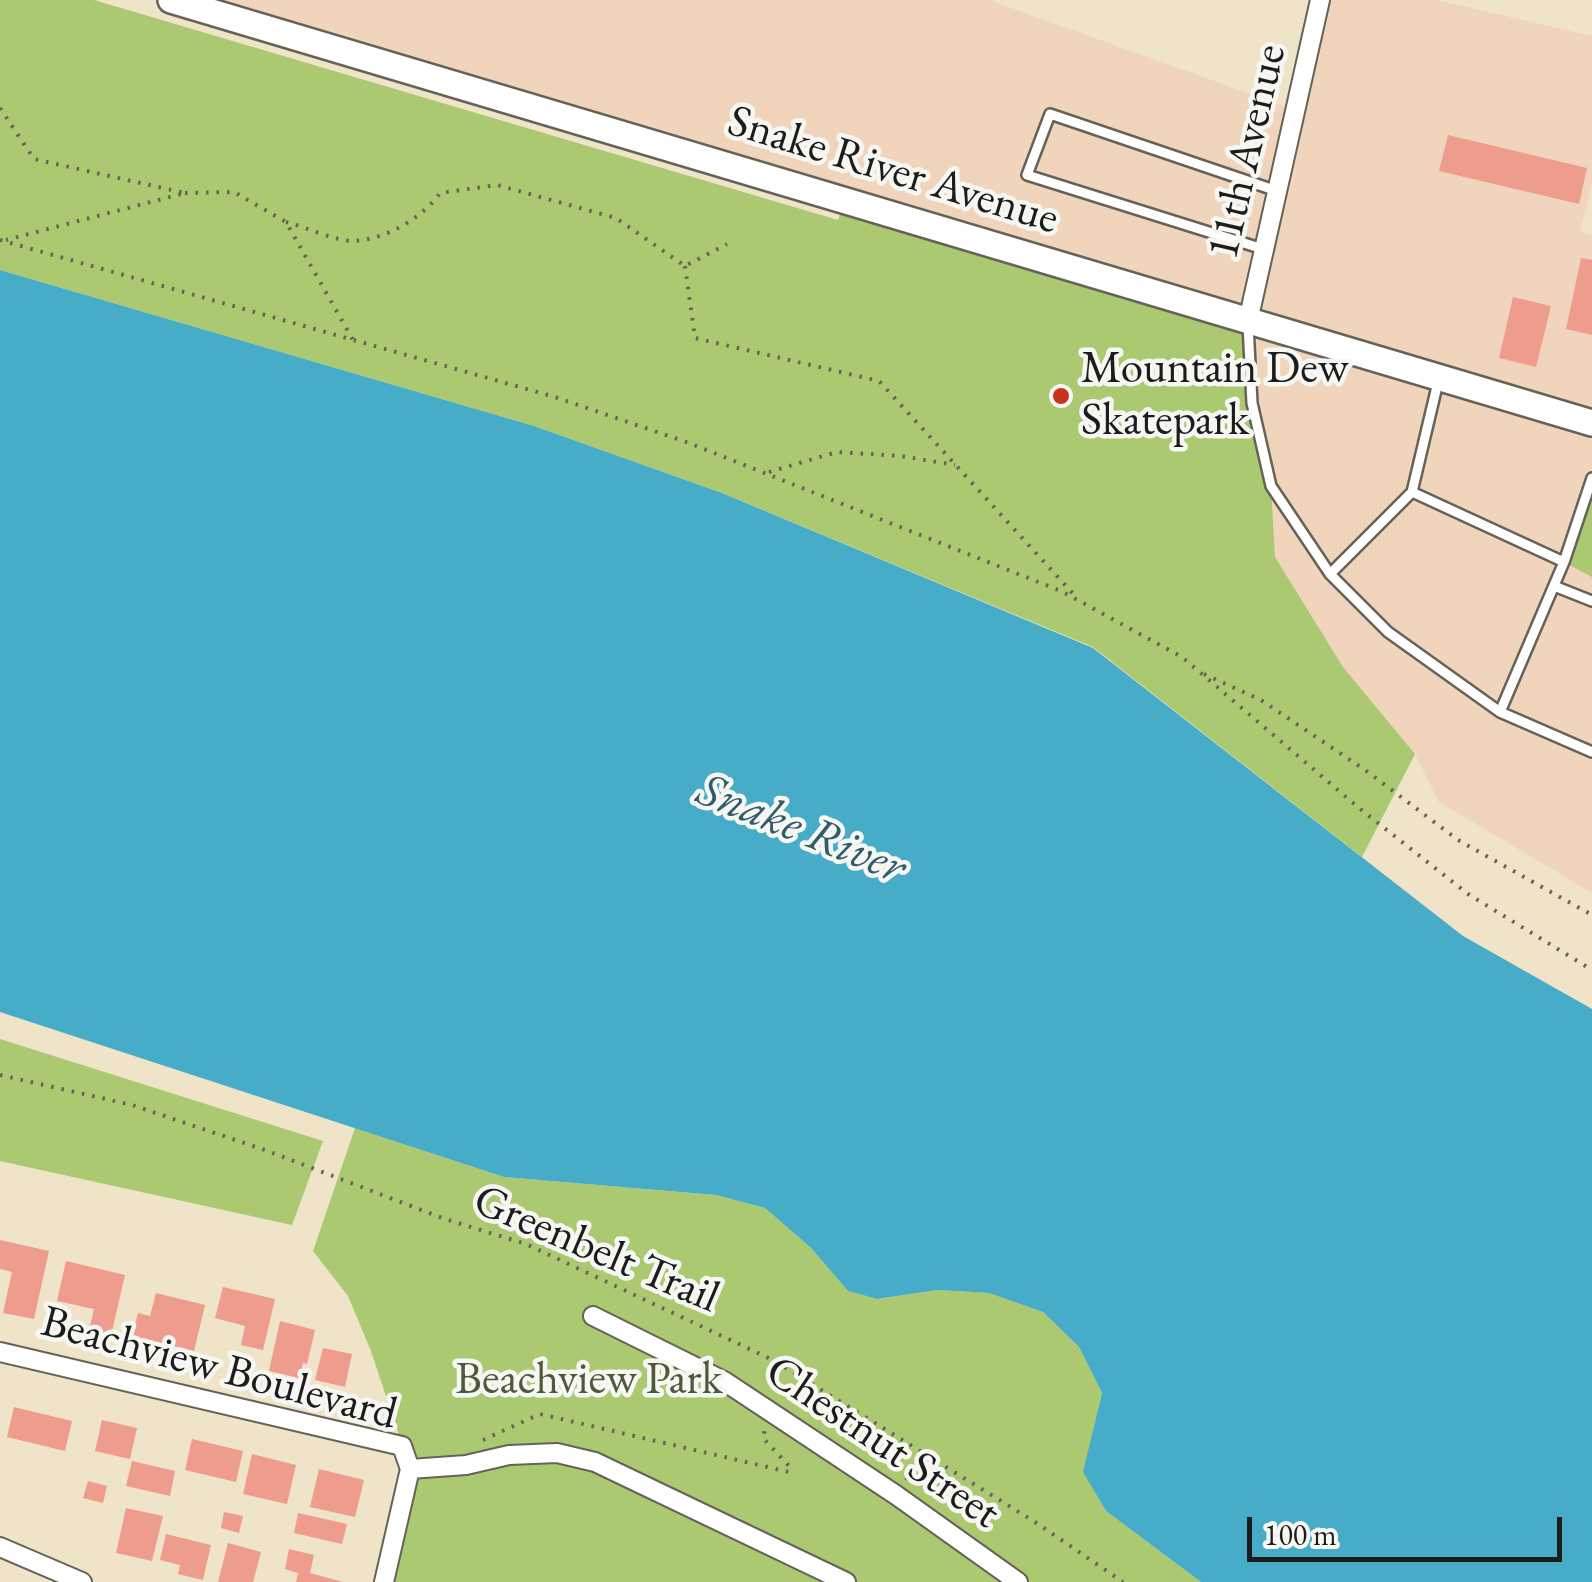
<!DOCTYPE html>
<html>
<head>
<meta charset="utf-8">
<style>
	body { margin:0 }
	#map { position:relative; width:1592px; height:1582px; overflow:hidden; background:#efe3c8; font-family:"EB Garamond",serif }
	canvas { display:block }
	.scale { position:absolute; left:1247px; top:1517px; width:315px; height:45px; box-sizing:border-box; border:5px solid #1c1c1c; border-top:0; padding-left:12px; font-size:30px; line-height:35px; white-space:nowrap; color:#1c1c1c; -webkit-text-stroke:8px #f6f6f2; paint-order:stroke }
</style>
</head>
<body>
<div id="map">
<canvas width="1592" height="1582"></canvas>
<div class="scale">100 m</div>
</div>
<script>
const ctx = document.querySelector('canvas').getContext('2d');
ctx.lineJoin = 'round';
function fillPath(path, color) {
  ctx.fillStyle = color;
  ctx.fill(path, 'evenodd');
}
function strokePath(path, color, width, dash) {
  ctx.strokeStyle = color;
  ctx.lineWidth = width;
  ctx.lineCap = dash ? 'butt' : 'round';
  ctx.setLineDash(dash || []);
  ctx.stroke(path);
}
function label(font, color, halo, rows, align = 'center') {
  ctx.font = font + ' "EB Garamond",serif';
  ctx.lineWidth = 9;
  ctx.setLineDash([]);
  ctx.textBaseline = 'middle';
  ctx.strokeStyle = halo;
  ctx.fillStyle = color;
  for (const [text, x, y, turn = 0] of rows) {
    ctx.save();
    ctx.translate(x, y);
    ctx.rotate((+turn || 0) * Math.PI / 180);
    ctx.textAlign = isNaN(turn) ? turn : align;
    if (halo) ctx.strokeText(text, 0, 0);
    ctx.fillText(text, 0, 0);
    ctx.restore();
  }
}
fillPath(new Path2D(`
	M171 0H989L1295 110 1320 0H1437L1592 36V182L1580 232 1592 235V893L1439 802 1415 754 1343 667 1275 557 1271 486 1252 403 1248 321Z`), '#f0d5bc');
fillPath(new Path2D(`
	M0 0H94L838 220 845 201 1248 321 1252 403 1271 486 1275 557 1343 667 1415 754 1362 857 1093 647 722 493 534 426 0 270Z
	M1592 494V577L1564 562Z
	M0 1039 323 1141 292 1225 0 1161Z
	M355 1128 504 1177 716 1195 765 1208 811 1248 848 1291 878 1299 938 1290 990 1293 1043 1312 1079 1347 1102 1393 1084 1472 1106 1511 1201 1582H384L410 1468 371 1351 348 1296 313 1251Z`), '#abc971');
fillPath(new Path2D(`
	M0 270 534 426 722 493 1093 648 1463 936 1592 1009V1582H1201L1106 1511 1083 1472 1102 1393 1079 1347 1043 1312 989 1293 938 1290 877 1299 848 1291 811 1248 765 1208 716 1195 504 1177 0 1012Z`), '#47acc7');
fillPath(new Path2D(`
	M1448 135 1587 168 1579 204 1439 171Z
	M1581 258 1592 260V335L1566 329Z
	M1513 297 1551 306 1536 367 1499 358Z
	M0 1240 49 1251 34 1319 3 1313 12 1272 0 1269Z
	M66 1261 125 1275 110 1340 88 1335 94 1309 57 1301Z
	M223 1287 275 1299 263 1350 241 1345 245 1326 215 1318Z
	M156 1293 205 1305 194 1351 162 1343 159 1356 129 1349 138 1313 150 1316Z
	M280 1321 315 1330 307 1364 303 1363 299 1378 269 1371Z
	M323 1348 352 1354 345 1387 315 1380Z
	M14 1407 72 1421 65 1451 7 1437Z
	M102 1420 137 1428 130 1459 95 1451Z
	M192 1439 243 1451 236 1482 185 1470Z
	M252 1454 296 1465 287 1504 243 1494Z
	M132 1461 175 1471 170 1496 126 1486Z
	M319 1469 364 1480 355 1517 310 1507Z
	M88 1481 107 1486 103 1503 83 1498Z
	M126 1508 163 1516 152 1561 116 1553Z
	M224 1512 243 1516 239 1533 221 1528Z
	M298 1513 347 1524 342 1544 294 1533Z
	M166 1534 211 1545 203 1580 178 1574 180 1565 160 1560Z
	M228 1543 261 1552 253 1582H218Z
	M289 1549 314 1555 310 1573 343 1582H296L298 1573 285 1569Z`), '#ed9c8d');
const service = new Path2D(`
	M1263 249 1027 175 1050 114 1277 191
	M1248 325 1252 403 1271 486 1330 574 1412 492 1564 562
	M1412 492 1438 382
	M1330 574 1388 632 1500 712 1592 752
	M1554 586 1592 601
	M1500 712 1564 562 1592 478`);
const minor = new Path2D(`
	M1248 321 1320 0
	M593 1316 724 1381 896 1495 1018 1582
	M0 1352 402 1446 410 1469
	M0 1547 82 1582
	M384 1582 410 1469 466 1465 509 1455 557 1453 595 1462 846 1582`);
const secondary = new Path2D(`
	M171 0 1592 423`);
strokePath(service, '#666258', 14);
strokePath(minor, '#666258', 22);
strokePath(secondary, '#666258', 30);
strokePath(new Path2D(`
	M0 108 34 159 185 193 6 240
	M185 193 234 192 286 222 353 340
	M286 222C306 227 334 241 354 241 387 239 422 218 440 193L497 185 616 218 685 266 727 244
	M0 240 555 397 689 443 1061 591 1182 657 1359 808 1468 894 1592 970
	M685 266 695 338 879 381 1077 598
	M769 472 837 452 901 456 955 465
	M1204 674 1261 700 1368 772 1458 840 1592 915
	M0 1075 132 1105 265 1150 445 1219 526 1244 773 1360 1035 1522 1123 1582
	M483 1440 540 1414 789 1472 790 1467 763 1438 765 1429
	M906 1480 923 1455`), '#666258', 4, [2.5, 8]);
strokePath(service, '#fff', 9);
strokePath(minor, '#fff', 18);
strokePath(secondary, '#fff', 25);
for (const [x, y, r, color] of [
	[1061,396,10,"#c8321e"]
]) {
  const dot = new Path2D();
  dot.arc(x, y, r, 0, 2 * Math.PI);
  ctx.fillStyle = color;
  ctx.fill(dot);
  strokePath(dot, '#f6f6f2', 4);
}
label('45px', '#1c1c1c', '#f6f6f2', [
	["11th Avenue",1248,152,-77],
	["Snake River Avenue",893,171,17],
	["Greenbelt Trail",596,1250,23],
	["Beachview Boulevard",219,1369,15],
	["Chestnut Street",882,1443,34]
]);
label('45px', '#1c1c1c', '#f6f6f2', [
	["Mountain Dew",1081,370],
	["Skatepark",1081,422]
], 'left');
label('45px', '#4e593a', '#f6f6f2', [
	["Beachview Park",589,1381]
]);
label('italic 48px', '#2f5d69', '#f6f6f2', [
	["Snake River",801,830,22]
]);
</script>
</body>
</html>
